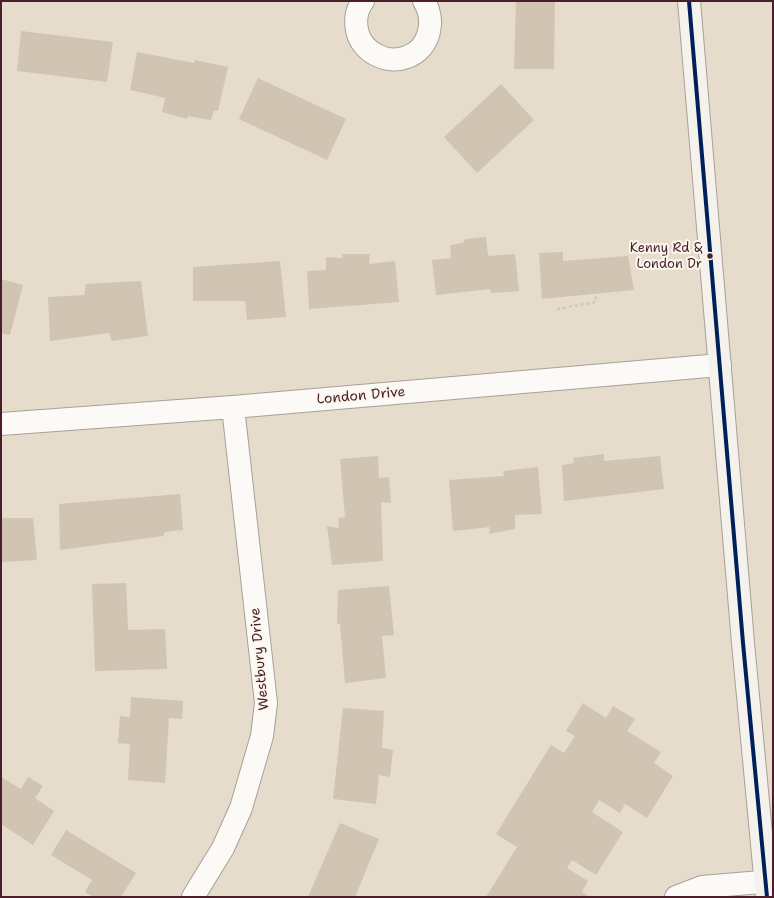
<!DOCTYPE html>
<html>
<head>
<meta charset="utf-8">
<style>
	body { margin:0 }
	#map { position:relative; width:774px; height:898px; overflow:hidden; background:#e6dccc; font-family:"Shantell Sans",sans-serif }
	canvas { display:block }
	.frame { position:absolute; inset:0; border:2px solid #4a1f2b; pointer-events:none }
</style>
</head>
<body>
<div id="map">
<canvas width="774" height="898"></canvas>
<div class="frame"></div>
</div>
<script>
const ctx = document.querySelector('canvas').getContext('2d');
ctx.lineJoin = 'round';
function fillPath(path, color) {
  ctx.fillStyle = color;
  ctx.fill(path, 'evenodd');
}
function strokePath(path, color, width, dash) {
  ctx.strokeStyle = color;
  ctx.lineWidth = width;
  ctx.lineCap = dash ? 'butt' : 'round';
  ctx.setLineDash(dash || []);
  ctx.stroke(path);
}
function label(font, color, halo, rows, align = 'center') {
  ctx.font = font + ' "Shantell Sans",sans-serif';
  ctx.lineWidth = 4;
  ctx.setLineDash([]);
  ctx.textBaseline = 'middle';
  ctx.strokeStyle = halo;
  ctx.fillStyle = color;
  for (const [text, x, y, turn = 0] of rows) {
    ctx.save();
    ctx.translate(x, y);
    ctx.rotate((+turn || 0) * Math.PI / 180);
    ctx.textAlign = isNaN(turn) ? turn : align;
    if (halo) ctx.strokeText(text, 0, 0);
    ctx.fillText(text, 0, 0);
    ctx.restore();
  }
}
fillPath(new Path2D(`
	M516 1H555L554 69H514Z
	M21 31 113 42 107 82 17 71Z
	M137 52 194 63 195 60 228 67 218 111H214L211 120 188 116 187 119 162 112 165 98 130 90Z
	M258 78 346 119 327 160 239 119Z
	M501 84 534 120 477 173 444 137Z
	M486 237 488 256 515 254 519 291 491 293 490 289 436 295 432 260 451 258 450 245 463 243 465 239Z
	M563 252V261L628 256 634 290 542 299 539 253Z
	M342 254H370L369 264 395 261 399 302 309 309 307 271 326 270V257L343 258Z
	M280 261 286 317 247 320 245 301H193V267Z
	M1 279 23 285 10 335 1 333Z
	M141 281 148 336 112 341 109 333 50 341 48 297 84 295 86 284Z
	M604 454V461L660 456 664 489 564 501 562 465 574 463 573 458Z
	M378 456 379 478 389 477 391 503 381 502 383 561 332 565 327 526 339 528 338 518 345 517 340 459Z
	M538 467 542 514 515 515V529L489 534 490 527 453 531 449 480 504 476 503 471Z
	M180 494 183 530 165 532 163 536 60 550 59 504Z
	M1 518H33L37 560 1 562Z
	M126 583 128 630 165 629 167 669 95 671 92 584Z
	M389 586 394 635 382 636 386 678 345 683 340 624 337 623 338 590Z
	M131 697 183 701 182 719 169 718 165 783 128 780 130 744 118 743 120 716 130 717Z
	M583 703 606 718 613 706 635 719 627 731 661 752 654 763 673 776 647 818 625 804 620 813 599 800 592 812 623 832 596 875 572 860 567 868 588 881 582 892 590 897H486L517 847 496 834 551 745 564 753 575 736 566 731Z
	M343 708 384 711 382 748 393 750 390 777 379 775 376 804 333 799Z
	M1 777 21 789 28 777 43 786 35 798 54 811 33 845 1 824Z
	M340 823 379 839 355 897H308Z
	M66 830 136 873 121 897H93L85 892 92 880 51 855Z`), '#d1c4b2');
const street = new Path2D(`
	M363 1C356 10 355 19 357 30 361 52 387 65 407 57 430 49 436 20 424 1
	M1 424 233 407 720 365
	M193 897 223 848 241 808 262 736 266 703 233 407
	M676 897 702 887 773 881`);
const secondary = new Path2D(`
	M689 1 743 643 767 897`);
strokePath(street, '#aa9f97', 24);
strokePath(secondary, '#aa9f97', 24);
strokePath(new Path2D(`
	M557 309 596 302V294`), '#cdc8c5', 2.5, [3, 3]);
strokePath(street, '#fbfaf7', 22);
strokePath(secondary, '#f5f1ed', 22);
strokePath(new Path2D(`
	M689 1 743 643 767 897`), '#00205b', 4);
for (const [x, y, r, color] of [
	[710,256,3.5,"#4a1f2b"]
]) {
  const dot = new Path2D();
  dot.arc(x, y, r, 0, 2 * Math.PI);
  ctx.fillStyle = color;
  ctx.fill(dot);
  strokePath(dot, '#fbf7ec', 1.5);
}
label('13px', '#4a1f2b', '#fbf7ec', [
	["Kenny Rd &",702,249],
	["London Dr",702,265]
], 'right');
label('14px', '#4a1f2b', '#fbf7ec', [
	["London Drive",361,396,-5],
	["Westbury Drive",260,659,-95]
]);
</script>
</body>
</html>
